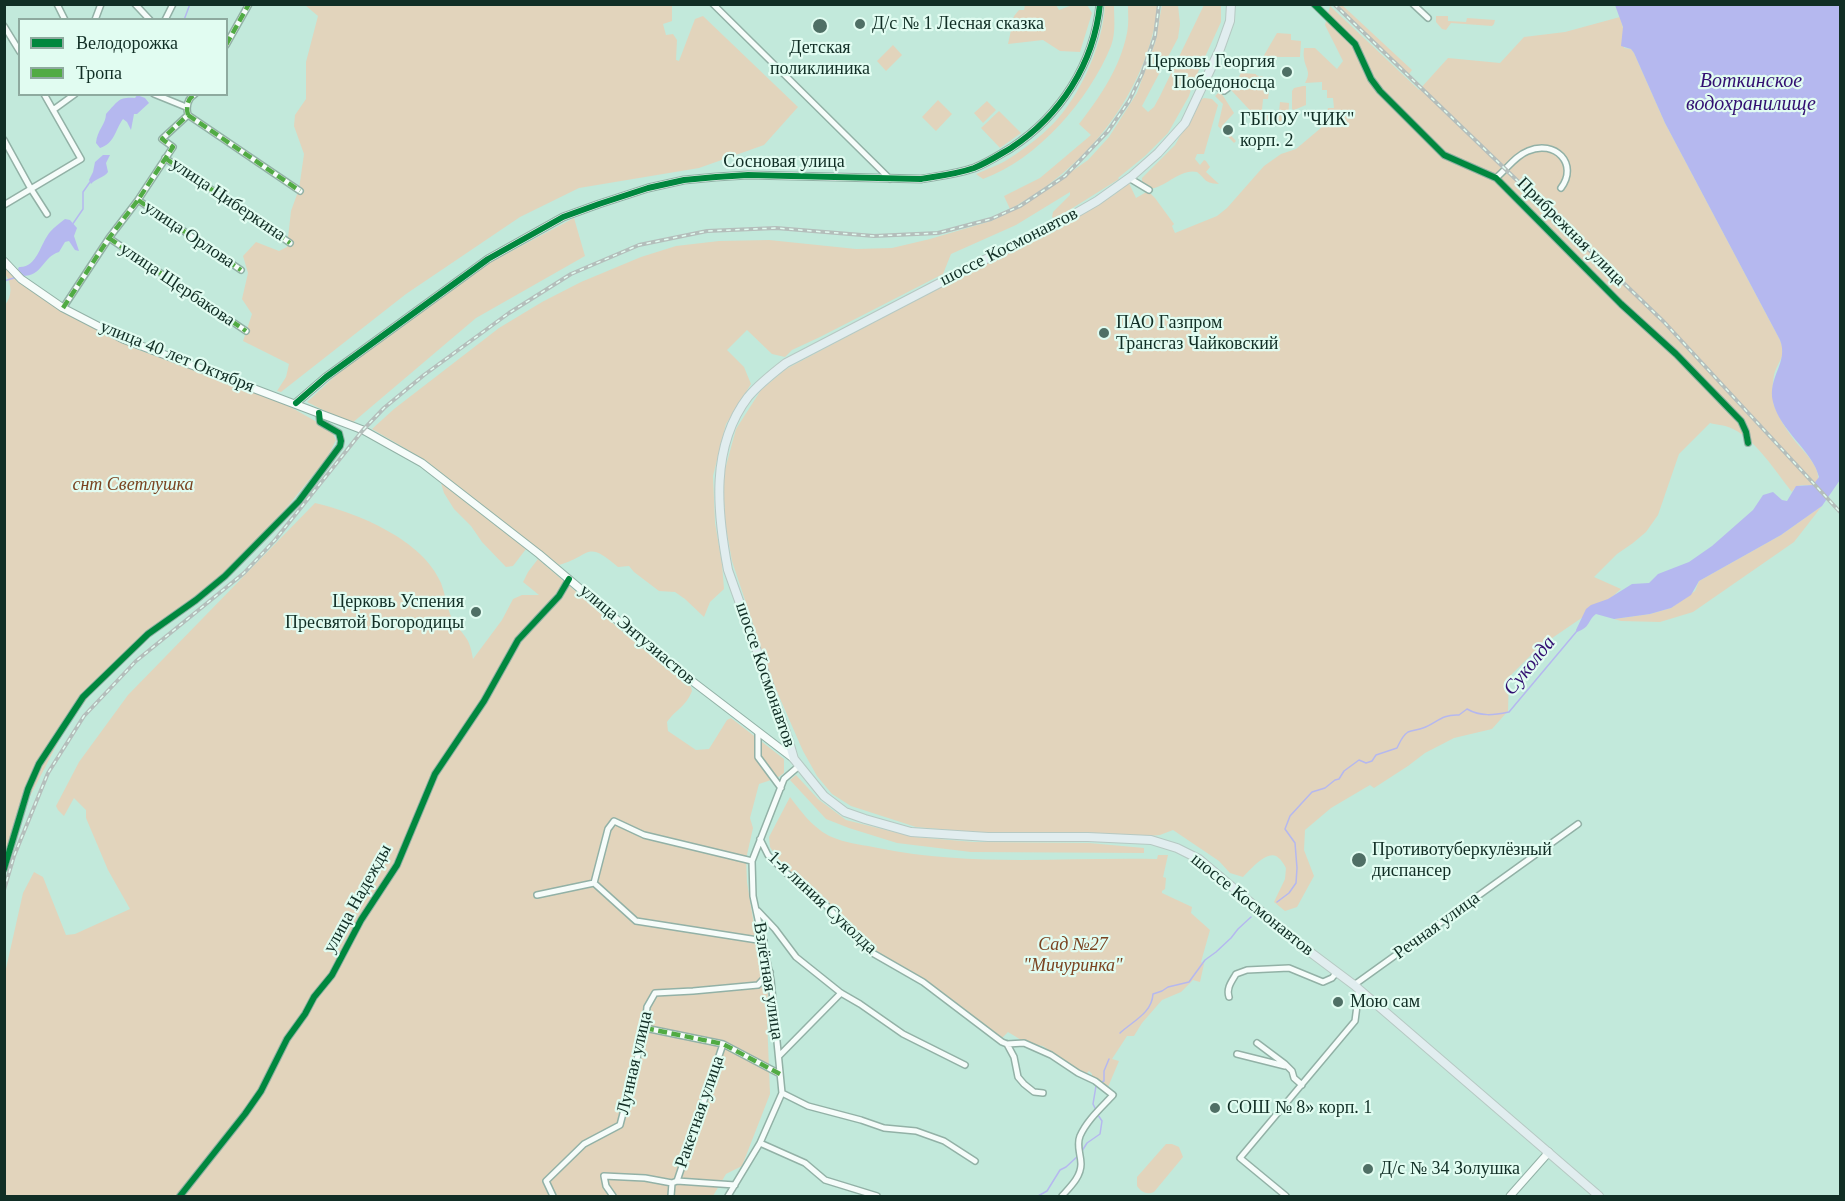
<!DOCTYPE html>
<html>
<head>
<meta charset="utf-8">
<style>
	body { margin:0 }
	#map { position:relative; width:1845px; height:1201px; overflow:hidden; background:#c2e9db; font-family:"Times New Roman",serif }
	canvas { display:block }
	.frame { position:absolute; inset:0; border:6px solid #112e25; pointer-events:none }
	.legend { position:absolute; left:18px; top:18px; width:210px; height:78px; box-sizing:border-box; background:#e1fcf1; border:2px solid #8eaa9f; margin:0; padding:8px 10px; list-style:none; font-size:18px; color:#112e25 }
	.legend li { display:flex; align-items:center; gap:12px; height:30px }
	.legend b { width:30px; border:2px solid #8eaa9f }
</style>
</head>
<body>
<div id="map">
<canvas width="1845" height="1201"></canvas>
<div class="frame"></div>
<ul class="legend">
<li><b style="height:8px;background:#00873e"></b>Велодорожка</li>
<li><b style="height:8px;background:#51ab44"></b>Тропа</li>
</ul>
</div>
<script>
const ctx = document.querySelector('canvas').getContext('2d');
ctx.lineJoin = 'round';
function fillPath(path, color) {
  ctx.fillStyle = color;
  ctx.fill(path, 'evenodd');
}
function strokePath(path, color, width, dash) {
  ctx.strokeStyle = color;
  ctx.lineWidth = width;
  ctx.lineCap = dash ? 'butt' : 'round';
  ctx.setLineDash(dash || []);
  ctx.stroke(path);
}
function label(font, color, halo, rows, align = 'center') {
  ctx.font = font + ' "Times New Roman",serif';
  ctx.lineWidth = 4.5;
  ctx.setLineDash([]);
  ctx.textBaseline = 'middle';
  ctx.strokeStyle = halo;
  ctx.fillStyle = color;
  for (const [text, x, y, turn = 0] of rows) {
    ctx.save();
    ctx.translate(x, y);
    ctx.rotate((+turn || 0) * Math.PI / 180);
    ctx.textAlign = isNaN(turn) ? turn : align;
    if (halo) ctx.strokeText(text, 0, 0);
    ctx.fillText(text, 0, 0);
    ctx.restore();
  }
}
fillPath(new Path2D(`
	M305 5H672V21L663 24 666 35 673 34 677 40 676 60 679 61 695 19 703 16 798 107 764 145 699 168 579 188 520 217 406 294 281 392 277 391 286 377 289 364 243 341 252 314 242 299 248 273 243 256 256 242 279 251 287 247 291 211 299 189 304 154 294 126 295 115 306 99V62L318 16Z
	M1025 5H1056L1059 10 1072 5H1087L1092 13 1080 52 1060 51 1043 40 1008 44 1011 30 1017 27 1012 23 1014 16 1019 10H1024Z
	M1105 5H1114C1114 18 1116 33 1111 46 1089 100 1038 159 983 179L976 174C987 169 1000 165 1010 158 1027 147 1047 132 1060 116 1084 87 1103 42 1105 5Z
	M1128 5H1158C1148 92 1086 169 1010 209L1004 196 1040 178 1091 135 1079 124C1100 97 1120 68 1127 33 1129 24 1128 14 1128 5Z
	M1162 5H1178L1180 24 1178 38 1142 106 1148 112 1154 107 1160 96 1204 5H1221V22L1193 83 1189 96 1168 133 1145 156 1118 178 1119 179 1055 219 1052 217 1053 212 1070 195V192L1016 225 951 254 943 274 820 337 792 350 785 357 772 354 747 330 727 350 744 367 751 384 726 424 713 476 715 523 722 564 724 589 710 602 704 617 685 599 675 592 659 591 634 572 629 566 618 567C585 539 592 556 559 565L425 460 372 429 394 409 499 328 542 302 581 282 641 257 676 246 719 241 769 240 856 249 892 248 930 239 991 221 1021 207 1088 160 1109 137 1137 93 1155 43Z
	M1335 5H1342L1412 70 1409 74Z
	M1330 6 1419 90 1448 58 1500 63 1524 37 1565 32 1620 17 1623 28 1624 48 1631 49 1634 53 1665 123 1780 340C1787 358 1778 360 1774 375 1772 384 1772 401 1775 408 1780 420 1787 431 1795 441 1803 451 1820 466 1818 480L1813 485C1804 486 1796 483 1792 492 1776 472 1756 440 1733 429 1726 425 1717 425 1710 423L1679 454 1658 515 1646 532 1633 543 1617 554 1594 577 1621 589C1616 593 1611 599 1605 601 1594 605 1588 605 1583 617L1539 647 1509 677 1508 711 1492 729 1454 738 1425 753 1408 766 1374 788 1370 785 1331 808 1305 830 1304 850 1314 876 1297 907 1285 911 1274 902 1285 879 1286 868C1284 864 1280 858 1276 856 1266 851 1250 870 1243 877L1230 873 1219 861 1173 830 1160 835 1137 837 1089 833 974 832 916 827 851 806 832 794 817 776 803 751 771 678 732 561 725 522 723 477 736 429 761 390 786 369 1114 195 1129 183 1136 198 1148 191 1155 198 1174 224 1172 226 1175 233 1217 216 1227 208 1264 166 1281 154 1296 149 1322 127 1328 108H1334L1333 98H1327V90H1322V82L1305 83C1312 71 1305 69 1304 58 1303 55 1304 51 1304 48H1315L1337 69 1343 61 1325 25Z
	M1436 16H1448V21L1466 22 1467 18 1495 20 1494 24 1492 26 1451 23 1446 30 1442 29 1436 22Z
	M1277 33 1291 34V40L1301 41 1300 57H1263Z
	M893 45 902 55 886 71 877 61Z
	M1241 73 1256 74V75L1259 76 1258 82 1256 84 1258 87 1262 85 1260 76 1264 77 1270 84 1268 99H1263L1262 110 1279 112 1280 102 1289 103 1288 122 1259 120 1231 90Z
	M1303 86H1306V105L1294 110 1292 109V91L1294 88Z
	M1220 91 1234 113 1222 126 1236 141 1234 143 1218 126 1223 104 1215 96Z
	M1204 98 1212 99 1218 105 1204 154H1197L1195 159 1200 165 1204 160 1206 161 1210 167 1206 172 1219 184C1204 183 1207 180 1197 172 1181 168 1166 187 1150 189L1146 184 1142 182V178L1175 145 1200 100Z
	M938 100 952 114 936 131 922 117Z
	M987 101 996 110 983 123 974 113Z
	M999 111 1021 133 1000 148 981 128Z
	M574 218 585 256 476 318 351 424 307 402 348 364 489 263Z
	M5 267 19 283 21 282 131 347 280 401 331 430 336 440 327 458 288 506 221 579 151 628 108 671 66 727 14 827 5 869 4 306C13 296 12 284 5 274Z
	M441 483 526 549 513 566 506 567 482 542 471 526 454 509 444 493Z
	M315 503C358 513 423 540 441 583 445 593 446 604 450 614 454 624 463 632 468 641 471 647 472 654 473 659L502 620 513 599 522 595H539L523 582 528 572 538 559 636 643 691 687 692 691C685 708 676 709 667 722L668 731 696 750 709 749 727 720 731 718 784 759V773L777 778 759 784 750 818 753 828 746 859 747 882 755 931 768 989 767 1018 770 1094 742 1166 726 1174 713 1196H5V973L23 893 34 872 43 877 66 935 75 934 130 909 108 870 86 818V810L74 798 64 816 58 810 56 806 79 762 128 695Z
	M1822 506 1794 542 1693 612 1660 622 1621 621 1614 619 1650 614 1671 608 1695 591 1699 581 1781 535Z
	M796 775 818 799 846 820 914 837 974 842 1089 843 1144 848V853L971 852 897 843 849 828 826 819 790 780Z
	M790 797C803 814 816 832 837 839 850 844 865 845 878 848 969 867 1064 857 1157 859L1158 855H1168L1163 877 1166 878 1165 889 1162 891V893L1192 907 1191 913 1210 930 1201 962 1204 964 1200 982 1193 980 1181 992 1162 1000 1142 1023 1134 1036H1127L1112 1059 1119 1061 1108 1087 1092 1076V1074L1089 1071 1086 1074 1064 1062 1043 1046 1026 1043 1008 1032 1001 1039 969 1013 923 980 872 948 826 900 783 866 770 847 769 837Z
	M1166 1144H1172L1179 1147 1183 1157 1154 1192C1147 1195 1141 1192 1137 1186V1177Z`), '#e2d4bc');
fillPath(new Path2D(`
	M1615 5H1840V480L1822 506 1781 535 1699 581 1691 595 1671 608 1650 614 1614 619 1596 614C1587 621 1591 627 1577 632L1576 630 1586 609 1591 605 1608 599 1632 584 1649 583 1658 574 1689 562 1712 546 1753 510 1763 495 1773 492 1782 500 1787 501 1796 486 1813 485 1819 477C1813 451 1780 431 1773 402 1767 377 1789 363 1780 340L1665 123 1634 53 1631 49 1621 46 1623 27Z
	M137 95 145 98 149 103 137 114H134L131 130 127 122 123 119C115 130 115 143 100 148L96 143C97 130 106 124 106 114 119 100 119 97 135 98Z
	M103 155H110L106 163 108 172C104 178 96 178 91 184L89 180 93 172 95 162Z
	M65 219 70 220 77 228 74 236 79 251 75 250 69 241 65 242 59 252C42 257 43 277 21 276L18 269 19 267C37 268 40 244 50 232 54 227 60 223 65 219Z`), '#b5b8ef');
strokePath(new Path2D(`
	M184 20 190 4
	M72 225 83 209V192L90 182
	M4 281 17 277
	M1277 902 1289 893 1296 883 1297 868 1295 843 1285 829 1290 816 1312 792 1325 788 1335 780 1339 779 1344 771 1359 760 1366 763 1372 761 1376 755 1397 748C1400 742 1402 736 1408 732 1413 730 1418 730 1423 728 1437 723 1441 714 1459 715L1467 709C1481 717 1494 715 1509 712L1577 631
	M1120 1033C1133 1021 1152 1013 1153 994L1162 991 1168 987 1189 982 1205 960 1216 952 1231 938 1238 929 1251 917
	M1099 1083 1104 1081V1071L1109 1059
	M1096 1086 1093 1104 1096 1110
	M1082 1151 1087 1143 1100 1134 1102 1121 1098 1115
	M1038 1196 1047 1191 1060 1170 1066 1167 1079 1155`), '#b5b8ef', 1.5);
const street = new Path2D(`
	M57 4 65 20
	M135 4 150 20
	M713 4 890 179
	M1314 4 1355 44 1371 79 1380 91 1444 155 1496 178 1621 304 1676 354 1741 421 1746 432 1748 443
	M1413 4 1428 18
	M95 20 101 4
	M165 20 173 4
	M4 26 20 52
	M226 45 249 4
	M1206 80 1224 91 1228 88
	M154 94 186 107
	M53 110 75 94
	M188 115 300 191
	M4 140 31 189 47 214
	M165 158 290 243
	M1129 178 1149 190
	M1496 178C1507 169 1515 156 1528 151 1555 139 1579 164 1561 188
	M138 200 241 270
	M4 205 81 159 44 94
	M109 238 246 331
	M63 308 109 238 138 200 173 147 162 139 188 115C186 107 187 99 195 94
	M758 733V757L781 788
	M760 839 768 855 785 872 823 902 869 951 923 982 1002 1042 1007 1044 1024 1043 1051 1055 1078 1073 1095 1081 1113 1095C1102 1107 1087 1120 1080 1136 1076 1146 1081 1154 1081 1164 1081 1177 1070 1187 1062 1196
	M752 861 644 835 614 821 608 829 594 883 636 921 764 941
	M4 869 28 789 39 764 83 697 148 634 196 600 225 576 299 501 340 446 341 441 339 433 320 422 319 413
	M537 895 594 883
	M758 911 775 929 796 957 841 993 860 1004 903 1034 965 1065
	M1354 985 1578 824
	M1229 997C1226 988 1232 981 1236 974L1247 970 1289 968 1323 982 1332 978 1337 972
	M645 1028 723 1044 780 1074
	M1257 1043 1285 1064 1292 1071 1294 1078 1302 1085
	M1007 1044 1014 1057 1018 1077 1024 1084 1034 1092 1043 1093
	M1237 1054 1285 1066
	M779 1056 841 993
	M782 1093 808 1106 861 1120 884 1128 916 1131 944 1141 975 1161
	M760 1143 805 1163 825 1180 877 1196
	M677 1181 723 1044
	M180 1196 245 1114 261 1091 287 1039 305 1014 314 997 332 975 361 920 397 865 435 774 484 701 518 640 559 596 569 579
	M553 1196 546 1181 584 1144 620 1125 645 1028 647 1007 655 993 693 991 758 985 770 972
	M613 1196 606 1186 604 1176 645 1178 672 1183 677 1181 735 1185
	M671 1196 672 1183
	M728 1196 760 1143 782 1093 771 980 753 896 752 861 784 779 799 766
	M1286 1196 1240 1158 1355 1021 1359 990`);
const secondary = new Path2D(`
	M4 261 21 279 63 308 123 339 363 430 422 463 539 554 662 658 794 759
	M296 403 326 377 488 259 563 217 599 204 648 188 684 180 716 177 748 175 921 179C939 176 957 174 974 168 987 163 999 155 1011 148 1060 116 1094 64 1100 4
	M1510 1196 1549 1152`);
const primary = new Path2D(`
	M1231 4 1230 21 1220 49 1185 123 1158 153 1132 176 1097 201 1052 227 984 260 786 363C773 373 759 384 748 397 710 447 717 512 728 570L788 738 794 759 824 796 845 812 865 819 911 832 988 837H1088L1151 840 1177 848 1199 859 1306 949 1354 985 1599 1196`);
strokePath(street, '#92b1a6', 8);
strokePath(secondary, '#92b1a6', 9);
strokePath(primary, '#b6c9c3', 10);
strokePath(street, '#f6fcfa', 5);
strokePath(secondary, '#f6fcfa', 7);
strokePath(primary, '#e1edef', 8);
const rail = new Path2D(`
	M1334 4 1664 322 1840 512
	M4 890 14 856 48 773 84 716 136 661 244 573 275 540 363 430 384 408 424 375 509 313 571 274 639 245 707 231 776 228 874 236 938 233 991 219 1020 206 1065 176 1108 131 1129 101 1142 74 1155 36 1159 4`);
strokePath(rail, '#b4bebb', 4);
strokePath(rail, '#e1fcf1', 1.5, [4.5]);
strokePath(new Path2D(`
	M226 45 249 4
	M188 115 300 191
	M165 158 290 243
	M138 200 241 270
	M109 238 246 331
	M63 308 109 238 138 200 173 147 162 139 188 115C186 107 187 99 195 94
	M645 1028 723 1044 780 1074`), '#51ab44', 4.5, [9, 4.5]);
strokePath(new Path2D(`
	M1314 4 1355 44 1371 79 1380 91 1444 155 1496 178 1621 304 1676 354 1741 421 1746 432 1748 443
	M296 403 326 377 488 259 563 217 599 204 648 188 684 180 716 177 748 175 921 179C939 176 957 174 974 168 987 163 999 155 1011 148 1060 116 1094 64 1100 4
	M4 869 28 789 39 764 83 697 148 634 196 600 225 576 299 501 340 446 341 441 339 433 320 422 319 413
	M180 1196 245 1114 261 1091 287 1039 305 1014 314 997 332 975 361 920 397 865 435 774 484 701 518 640 559 596 569 579`), '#00873e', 6);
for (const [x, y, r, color] of [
	[860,24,6,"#4f6f65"],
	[820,26,8,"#4f6f65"],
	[1287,72,6,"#4f6f65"],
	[1228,130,6,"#4f6f65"],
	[1104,333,6,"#4f6f65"],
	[476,612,6,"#4f6f65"],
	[1359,860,8,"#4f6f65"],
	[1338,1002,6,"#4f6f65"],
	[1215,1108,6,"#4f6f65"],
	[1368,1169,6,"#4f6f65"]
]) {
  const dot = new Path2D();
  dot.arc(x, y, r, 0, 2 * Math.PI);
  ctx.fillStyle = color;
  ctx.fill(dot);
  strokePath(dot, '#e1fcf1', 2);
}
label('18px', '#112e25', '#e1fcf1', [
	["Д/с № 1 Лесная сказка",872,24],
	["Детская",820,48,"center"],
	["поликлиника",820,69,"center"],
	["Церковь Георгия",1275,62,"right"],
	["Победоносца",1275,83,"right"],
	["ГБПОУ \"ЧИК\"",1240,120],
	["корп. 2",1240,141],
	["ПАО Газпром",1116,323],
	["Трансгаз Чайковский",1116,344],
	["Церковь Успения",464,602,"right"],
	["Пресвятой Богородицы",464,623,"right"],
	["Противотуберкулёзный",1372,850],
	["диспансер",1372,871],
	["Мою сам",1350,1002],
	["СОШ № 8» корп. 1",1227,1108],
	["Д/с № 34 Золушка",1380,1169]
], 'left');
label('18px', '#112e25', '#e1fcf1', [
	["Сосновая улица",784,162],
	["улица Циберкина",228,200,34],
	["Прибрежная улица",1571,232,45],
	["улица Орлова",189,235,34],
	["шоссе Космонавтов",1009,247,-27],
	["улица Щербакова",177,285,34],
	["улица 40 лет Октября",177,357,22],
	["улица Энтузиастов",637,635,40],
	["шоссе Космонавтов",765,675,71],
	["улица Надежды",358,899,-61],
	["1-я линия Суколда",822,903,43],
	["шоссе Космонавтов",1252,905,39],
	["Речная улица",1437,926,-36],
	["Взлётная улица",768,981,81],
	["Лунная улица",635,1063,-77],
	["Ракетная улица",700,1112,-71]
]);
label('italic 18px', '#7a4320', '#e1fcf1', [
	["снт Светлушка",133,485],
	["Сад №27",1073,945],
	["\"Мичуринка\"",1073,966]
]);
label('italic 20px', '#320f71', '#e1fcf1', [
	["Воткинское",1751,82],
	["водохранилище",1751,105],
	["Суколда",1530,666,-51]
]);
</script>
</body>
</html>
